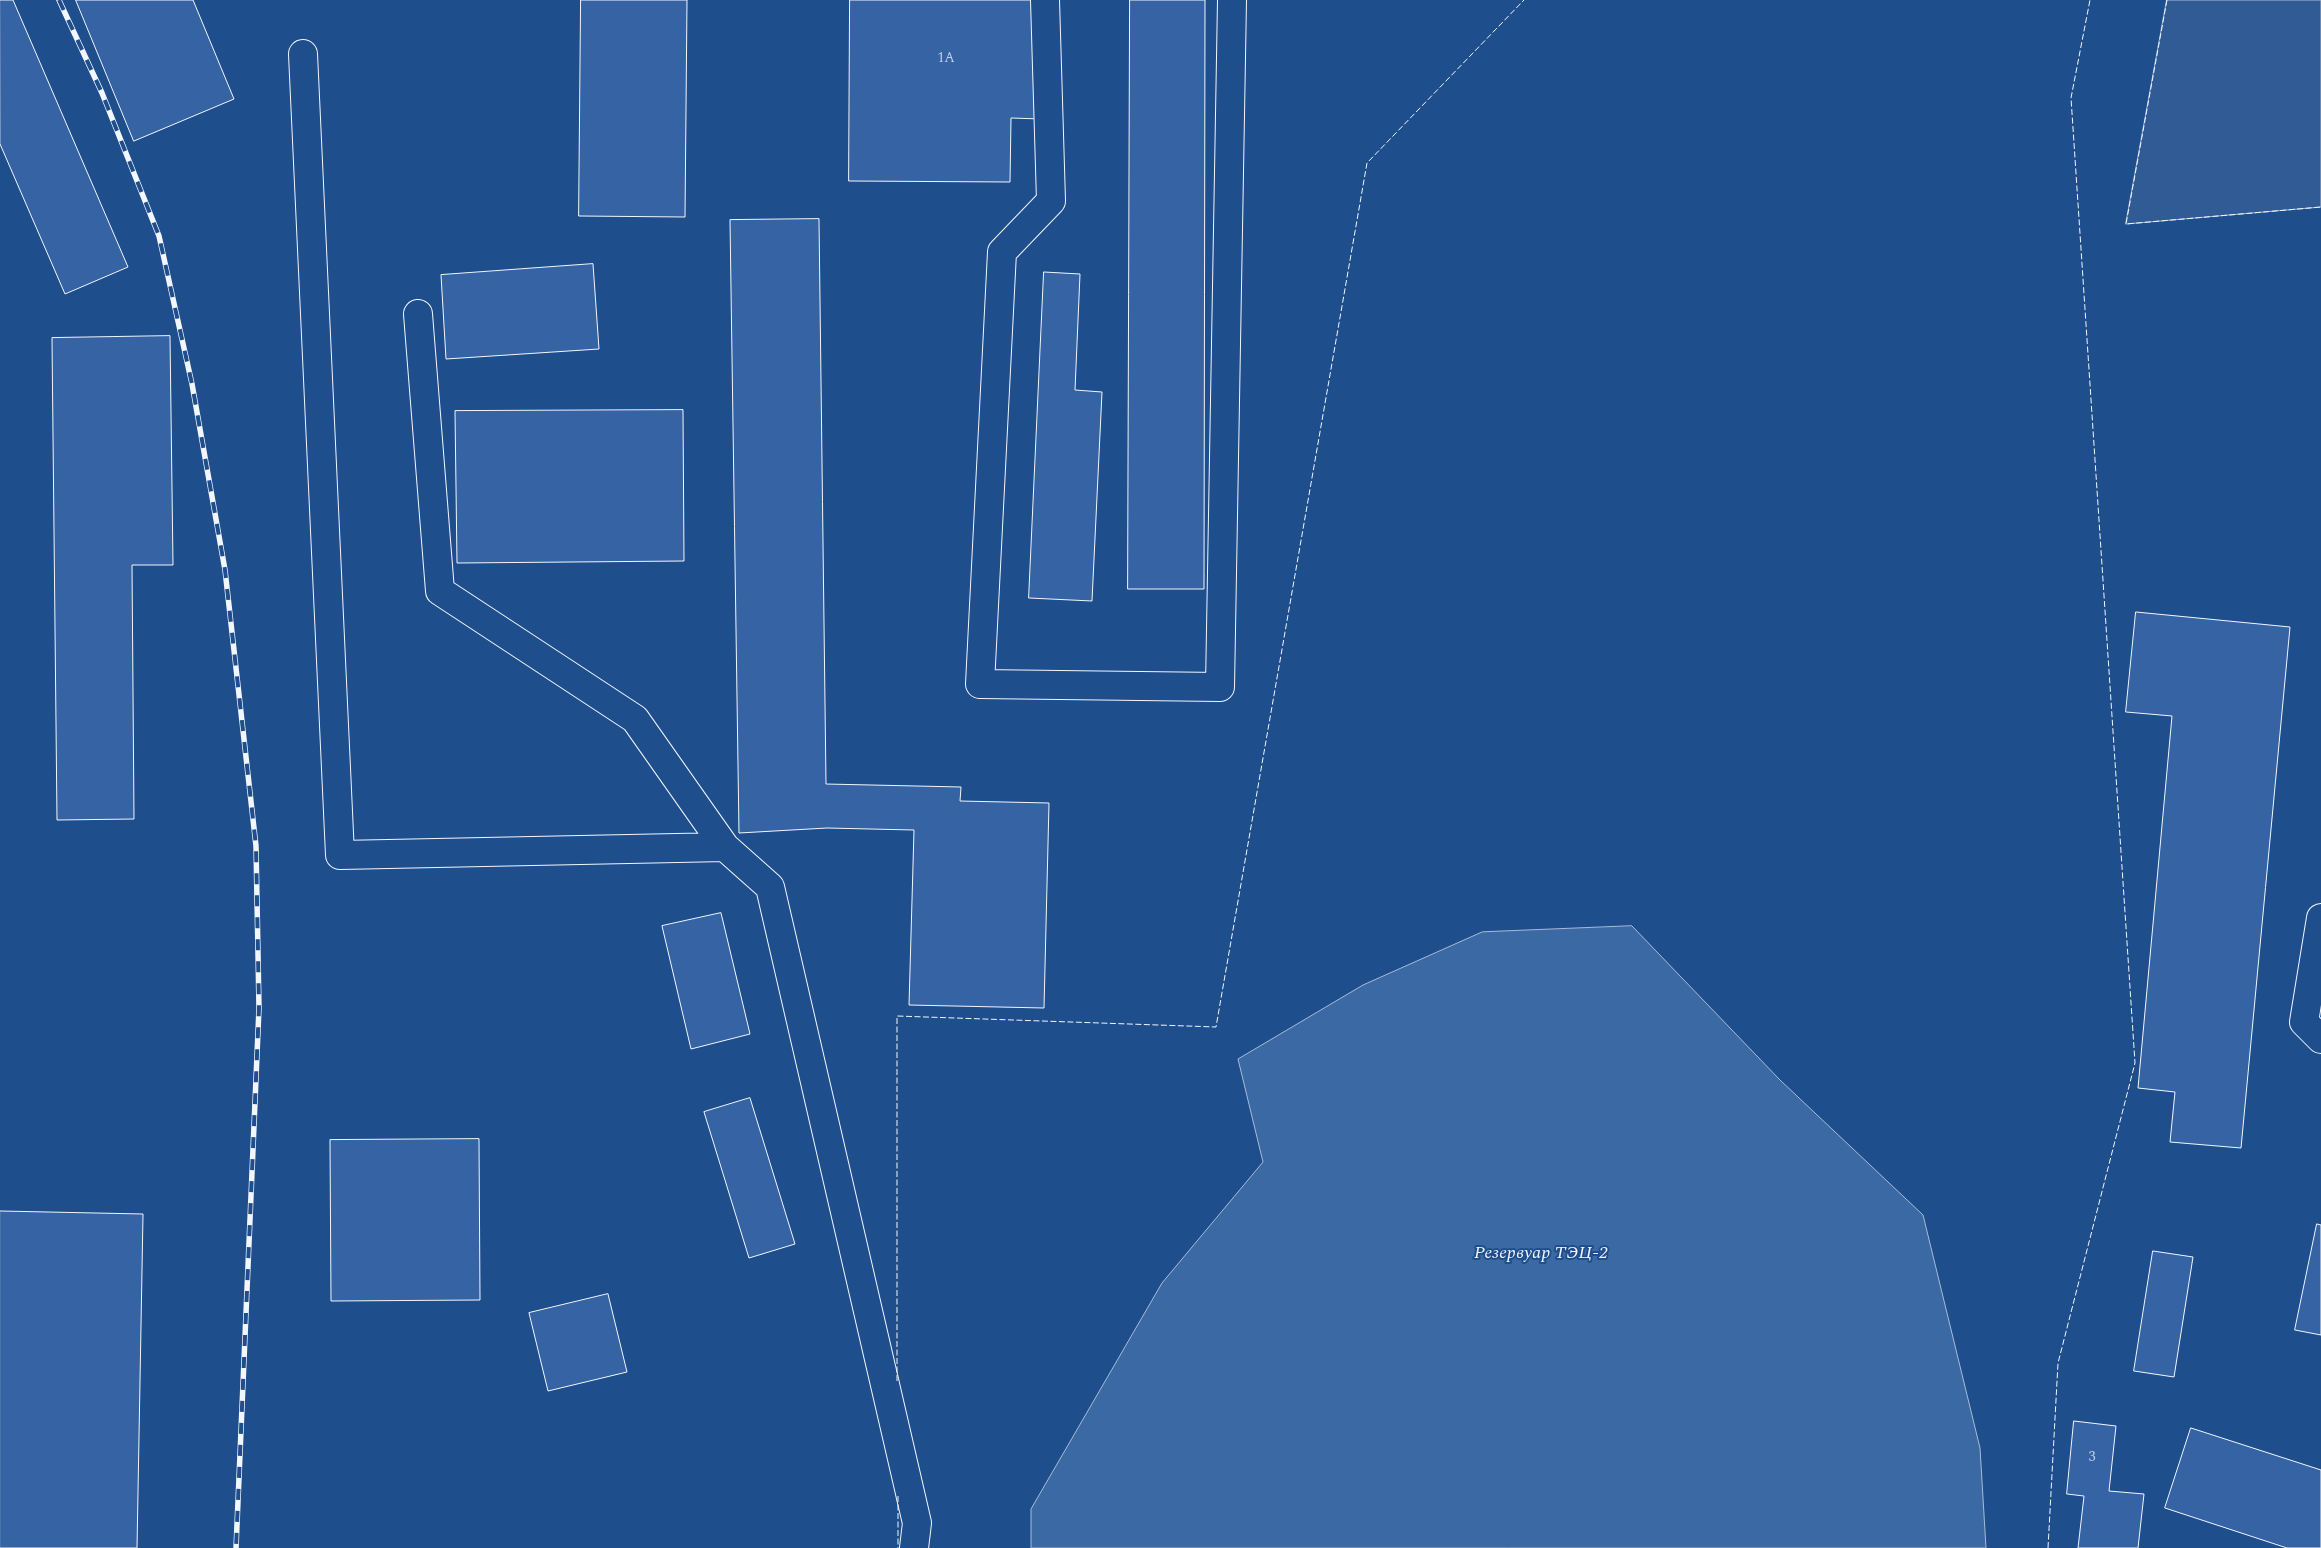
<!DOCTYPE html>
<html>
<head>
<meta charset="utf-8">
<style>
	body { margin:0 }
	canvas { display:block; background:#1f4e8c }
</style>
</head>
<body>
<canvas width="2321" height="1548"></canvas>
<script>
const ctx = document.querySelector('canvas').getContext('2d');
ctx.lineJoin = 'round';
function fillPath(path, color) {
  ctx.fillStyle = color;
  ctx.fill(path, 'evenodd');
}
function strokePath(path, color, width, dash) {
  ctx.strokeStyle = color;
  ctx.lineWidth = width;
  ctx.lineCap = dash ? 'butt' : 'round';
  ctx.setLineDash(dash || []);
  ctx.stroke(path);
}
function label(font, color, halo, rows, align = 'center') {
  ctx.font = font + ' Spectral,serif';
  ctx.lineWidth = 4;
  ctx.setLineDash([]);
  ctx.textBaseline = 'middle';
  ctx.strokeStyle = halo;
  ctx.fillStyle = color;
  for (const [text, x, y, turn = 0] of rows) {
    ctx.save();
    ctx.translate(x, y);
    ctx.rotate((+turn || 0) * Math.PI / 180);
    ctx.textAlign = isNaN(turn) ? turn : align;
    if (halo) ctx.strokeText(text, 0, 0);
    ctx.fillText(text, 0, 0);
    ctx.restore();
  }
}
const parking = new Path2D(`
	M2167 0H2321V207L2126 224Z`);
fillPath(parking, '#305b95');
strokePath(parking, '#a8bbd7', 1);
const water = new Path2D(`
	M1632 926 1780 1080 1923 1215 1980 1448 1986 1548H1031V1509L1162 1283 1263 1162 1238 1059 1363 985 1482 932Z`);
fillPath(water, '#3b69a3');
strokePath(water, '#a8bbd7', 1);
const building = new Path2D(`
	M0 0H13L128 267 65 294 0 144Z
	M76 0H193L234 99 134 141Z
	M581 0H687L685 217 579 216Z
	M850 0H1042L1041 119 1011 118 1010 182 849 181Z
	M1130 0H1205L1204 589H1128Z
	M819 219 826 784 961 787 960 801 1049 803 1044 1008 909 1005 914 830 827 828 739 833 730 220Z
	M593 264 599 349 446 359 441 275Z
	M1044 272 1080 274 1075 390 1102 392 1092 601 1029 598Z
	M170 336 173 565H132L134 819 57 820 52 338Z
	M683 410 684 561 457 563 455 411Z
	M2136 612 2290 627 2241 1148 2170 1142 2175 1092 2138 1088 2172 716 2126 712Z
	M721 913 750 1034 691 1049 662 926Z
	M750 1098 795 1244 749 1258 704 1112Z
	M479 1139 480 1300 331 1301 330 1140Z
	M0 1211 143 1214 137 1548H0Z
	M2317 1224 2321 1225V1335L2295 1330Z
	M2153 1251 2193 1257 2174 1377 2134 1371Z
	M608 1294 627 1372 548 1391 529 1313Z
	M2074 1421 2116 1426 2109 1491 2144 1494 2138 1548H2078L2084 1496 2067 1494Z
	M2191 1428 2321 1470V1548H2287L2165 1508Z`);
fillPath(building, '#3563a3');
strokePath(building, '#f2f6ff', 1);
const minor = new Path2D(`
	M1045 0 1051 201 1002 252 980 684 1220 687 1232 0
	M303 54 340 855 725 847 770 887 917 1523 914 1548
	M418 314 440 591 635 719 725 847
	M2321 918 2304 1022 2321 1039`);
strokePath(minor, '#f2f6ff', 30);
strokePath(minor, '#1f4e8c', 28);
const rail = new Path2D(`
	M59 0 102 93 159 236 192 384 225 570 256 846 259 1008 236 1548`);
strokePath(rail, '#f2f6ff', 5.5);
strokePath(rail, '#1f4e8c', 4, [11]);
strokePath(new Path2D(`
	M2167 0 2126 224 2321 207
	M897 1381V1016L1216 1027 1367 163 1524 0
	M898 1496V1548
	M2048 1548 2058 1363 2135 1063 2071 98 2090 0`), '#f2f6ff', 1, [6, 2.5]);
label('14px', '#c3d1e8', null, [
	["1А",946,59],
	["3",2092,1458]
]);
label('italic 18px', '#f2f6ff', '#1f4e8c', [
	["Резервуар ТЭЦ-2",1541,1254]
]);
</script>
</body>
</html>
